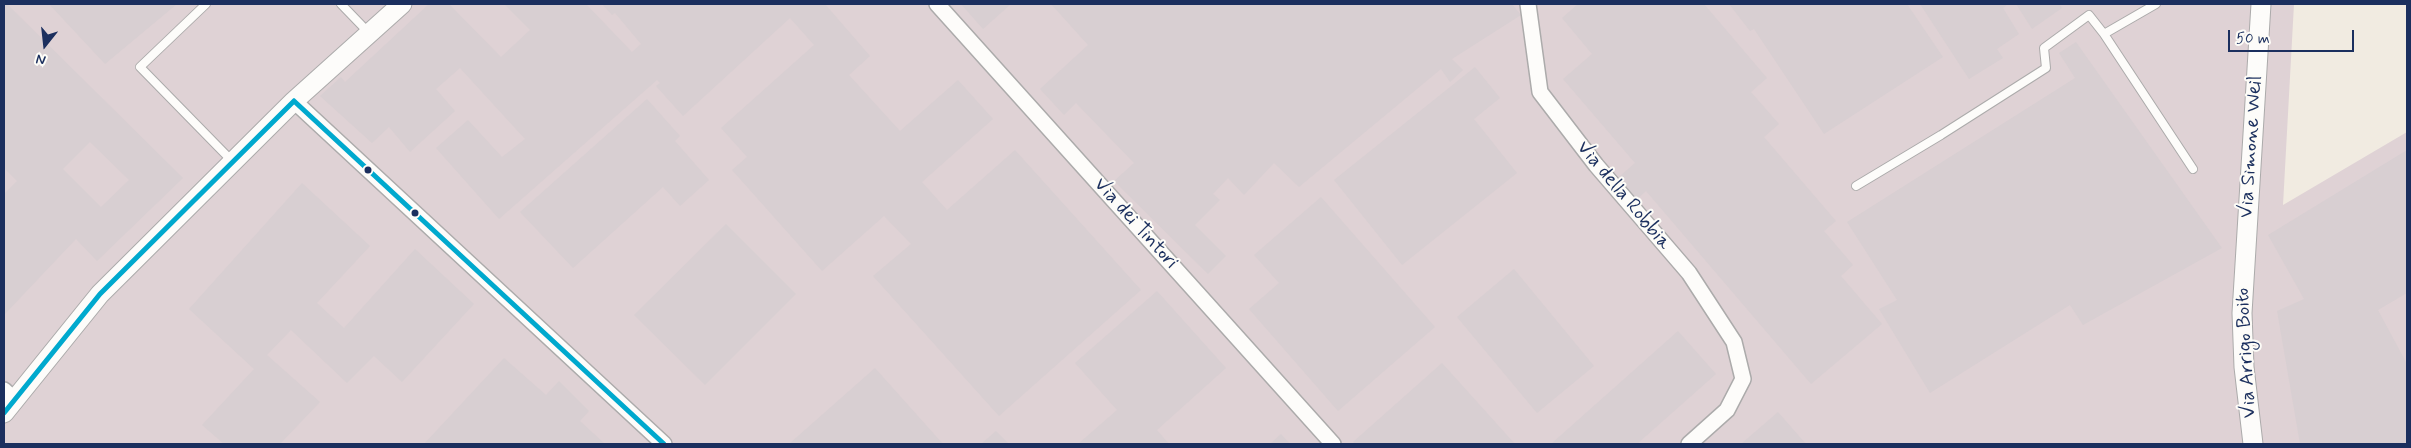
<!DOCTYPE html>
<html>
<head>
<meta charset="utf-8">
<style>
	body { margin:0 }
	#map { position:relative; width:2411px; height:448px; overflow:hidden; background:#f1ebe1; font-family:Mynerve,sans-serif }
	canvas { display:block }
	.frame { position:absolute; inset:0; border:5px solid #1b2f5e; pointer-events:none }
	.north { position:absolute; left:20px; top:20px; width:50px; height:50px; -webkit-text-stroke:4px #fdfcf7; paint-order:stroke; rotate:196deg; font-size:14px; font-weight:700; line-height:20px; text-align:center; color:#1b2f5e }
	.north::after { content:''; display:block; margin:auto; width:18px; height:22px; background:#1b2f5e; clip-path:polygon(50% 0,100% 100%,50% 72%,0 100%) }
	.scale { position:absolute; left:2228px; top:30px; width:126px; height:22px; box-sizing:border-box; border:2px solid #1b2f5e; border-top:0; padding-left:6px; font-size:15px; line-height:18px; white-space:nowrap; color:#1b2f5e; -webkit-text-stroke:4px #fdfcf7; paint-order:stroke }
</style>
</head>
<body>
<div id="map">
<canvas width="2411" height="448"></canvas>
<div class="frame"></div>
<div class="north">N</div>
<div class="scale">50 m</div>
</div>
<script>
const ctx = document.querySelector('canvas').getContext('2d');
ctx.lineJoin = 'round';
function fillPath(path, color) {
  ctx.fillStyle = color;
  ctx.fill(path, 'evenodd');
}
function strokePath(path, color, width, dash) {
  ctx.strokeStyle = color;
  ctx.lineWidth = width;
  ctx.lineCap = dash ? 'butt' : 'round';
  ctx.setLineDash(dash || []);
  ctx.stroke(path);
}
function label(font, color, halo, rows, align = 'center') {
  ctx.font = font + ' Mynerve,sans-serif';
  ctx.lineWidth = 4;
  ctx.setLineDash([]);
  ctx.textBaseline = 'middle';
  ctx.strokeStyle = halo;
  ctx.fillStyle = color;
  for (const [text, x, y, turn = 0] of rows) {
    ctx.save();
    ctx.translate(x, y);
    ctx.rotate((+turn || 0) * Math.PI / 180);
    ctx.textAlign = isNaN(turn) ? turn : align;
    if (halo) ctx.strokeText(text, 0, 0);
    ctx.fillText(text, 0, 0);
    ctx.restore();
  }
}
fillPath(new Path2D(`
	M4 4H2294L2283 205 2407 132V444H4Z`), '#dfd2d5');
fillPath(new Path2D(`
	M4 4H7L183 178 97 261 76 239 4 315V194L17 181 4 168ZM90 142 129 180 101 207 63 169Z
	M49 4H177L105 64Z
	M429 4H449L501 57 530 30 504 4H586L632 52 641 44 615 13 612 15 602 4H825L870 56 849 75 900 131 958 80 993 119 922 182 947 210 1015 150 1141 290 999 416 873 276 911 244 884 216 822 271 732 170 747 157 721 128 814 45 790 18 683 116 656 86 660 83 657 80 499 219 436 148 468 120 502 157 525 139 460 68 436 89 455 111 410 152 389 127 372 143 320 96 341 77 345 82Z
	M961 4H1011L983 29Z
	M1051 4H1512L1521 15 1452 59 1463 70 1450 82 1441 69 1299 187 1274 163 1244 195 1228 178 1213 194 1220 200 1195 225 1226 256 1208 274 1114 181 1134 163 1076 103 1064 115 1040 89 1088 45Z
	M1578 4H1704L1767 78 1751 92 1779 124 1764 137 1836 221 1824 231 1853 265 1841 276 1882 324 1811 384 1646 191 1632 204 1613 182 1635 163 1563 79 1592 54 1562 18Z
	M1729 4H1907L1943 57 1824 134 1754 29 1750 31Z
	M1920 4H2008L2003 8 2019 34 1997 49 2003 58 1969 79Z
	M2016 4H2059L2062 8 2032 29Z
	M2076 42 2222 248 2083 325 2070 305 1930 393 1879 309 1897 300 1847 222 2075 78 2059 53Z
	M1475 67 1500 98 1474 119 1517 173 1402 265 1334 180Z
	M647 99 680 136 675 141 709 180 680 206 663 187 573 268 520 212Z
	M2407 150V293L2378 310 2407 364V444H2300L2277 311 2304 299 2268 235Z
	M302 183 370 246 317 303 344 328 415 249 474 304 402 382 374 356 347 383 291 330 267 355 320 402 280 444H224L202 425 254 369 189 309Z
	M1321 197 1435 327 1338 411 1249 309 1279 283 1254 255Z
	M726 224 796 294 705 385 634 315Z
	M1514 269 1594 366 1537 413 1457 317Z
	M1157 291 1226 368 1157 430 1169 444H1078L1117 410 1075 363Z
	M1678 331 1716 374 1637 444H1551Z
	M504 358 546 395 559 381 589 411 580 421 605 444H424Z
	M1442 363 1515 444H1355L1353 442Z
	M875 368 943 444H789Z
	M1778 412 1806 444H1741Z
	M996 431 1009 444H981Z
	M1281 434 1290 444H1270Z`), '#d8cfd2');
const service = new Path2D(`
	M206 4 140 67 232 161
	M341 4 369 33
	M2104 34 2193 169
	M1856 186 1941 135 2046 68 2044 48 2089 15 2104 34 2156 4`);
const minor = new Path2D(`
	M937 4 1333 444
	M1528 4 1540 92 1596 165 1689 273 1734 342 1743 379 1727 410 1689 444
	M294 101 664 444
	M4 390 15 400`);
const tertiary = new Path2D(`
	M4 413 100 294 294 101 402 4
	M2253 444 2244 367 2242 313 2261 4`);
strokePath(service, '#acabab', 10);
strokePath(minor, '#acabab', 18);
strokePath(tertiary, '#acabab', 21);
strokePath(service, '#fdfcfa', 8);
strokePath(minor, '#fdfcfa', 15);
strokePath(tertiary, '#fdfcfa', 19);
strokePath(new Path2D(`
	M294 101 664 444
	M4 413 100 294 294 101`), '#00a9ce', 5);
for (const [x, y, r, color] of [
	[368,170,4.5,"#1b2f5e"],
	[415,213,4.5,"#1b2f5e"]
]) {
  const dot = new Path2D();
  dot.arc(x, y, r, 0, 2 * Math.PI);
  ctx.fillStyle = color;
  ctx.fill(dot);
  strokePath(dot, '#fdfcf7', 2);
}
label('20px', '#1b2f5e', '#fdfcf7', [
	["Via Simone Weil",2252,147,-86],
	["Via della Robbia",1623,196,50],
	["Via dei Tintori",1135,224,48],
	["Via Arrigo Boito",2247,353,-93]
]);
</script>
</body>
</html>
